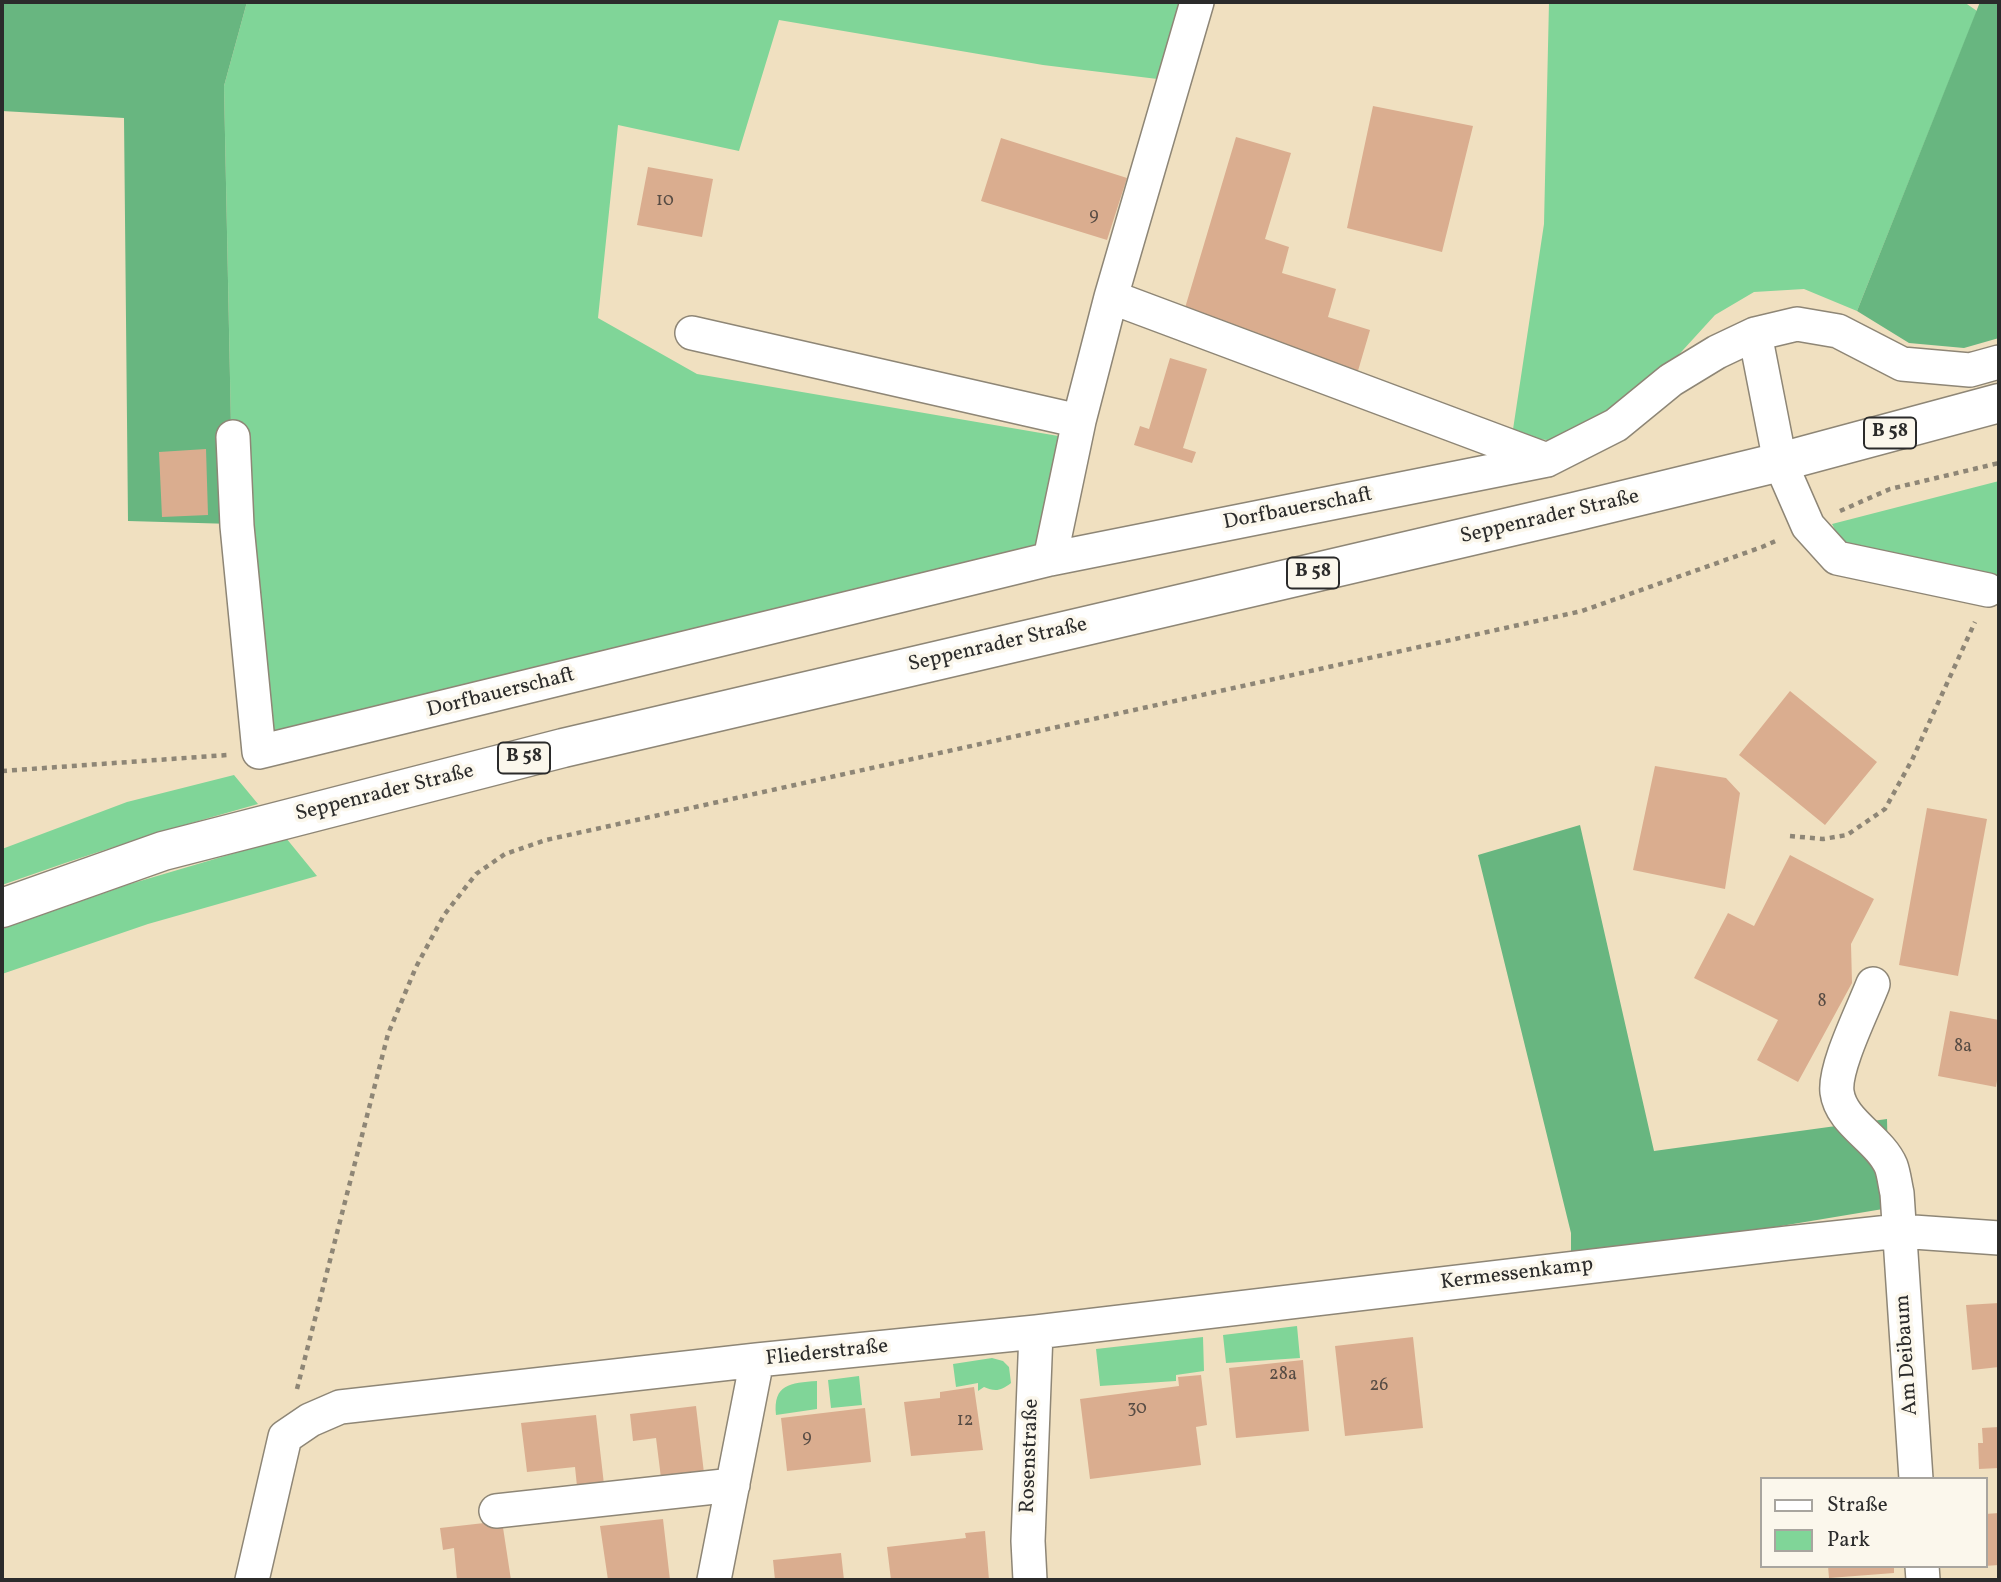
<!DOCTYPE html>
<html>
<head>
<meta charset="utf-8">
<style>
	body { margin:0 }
	#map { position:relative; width:2001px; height:1582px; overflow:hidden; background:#f0e0c0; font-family:Vollkorn,serif }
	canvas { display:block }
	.frame { position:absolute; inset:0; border:4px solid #2b2b2b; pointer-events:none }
	.legend { position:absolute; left:1760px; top:1477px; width:228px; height:91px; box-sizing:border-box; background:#fbf7ec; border:2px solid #a8a59f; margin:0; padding:9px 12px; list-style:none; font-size:21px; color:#2b2b2b }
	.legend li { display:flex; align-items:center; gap:14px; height:35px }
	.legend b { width:35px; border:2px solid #a8a59f }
</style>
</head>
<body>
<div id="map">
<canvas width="2001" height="1582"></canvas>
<div class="frame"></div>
<ul class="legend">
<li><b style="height:9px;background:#fff"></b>Straße</li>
<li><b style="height:19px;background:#80d598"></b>Park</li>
</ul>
</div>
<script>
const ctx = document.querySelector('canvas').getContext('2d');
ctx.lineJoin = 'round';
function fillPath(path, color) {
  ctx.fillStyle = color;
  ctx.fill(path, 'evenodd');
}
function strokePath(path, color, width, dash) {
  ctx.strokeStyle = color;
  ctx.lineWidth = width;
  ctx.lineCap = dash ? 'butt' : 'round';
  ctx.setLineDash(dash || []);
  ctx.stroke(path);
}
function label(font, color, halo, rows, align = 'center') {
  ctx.font = font + ' Vollkorn,serif';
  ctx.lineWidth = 7;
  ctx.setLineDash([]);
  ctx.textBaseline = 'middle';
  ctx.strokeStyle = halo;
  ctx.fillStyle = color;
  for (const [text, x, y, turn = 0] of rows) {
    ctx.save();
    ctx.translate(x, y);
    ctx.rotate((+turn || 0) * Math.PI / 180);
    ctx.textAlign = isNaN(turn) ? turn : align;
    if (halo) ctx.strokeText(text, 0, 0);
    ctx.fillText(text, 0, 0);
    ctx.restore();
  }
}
fillPath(new Path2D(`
	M247 2H1204L1182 82 1043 65 779 20 739 151 618 125 598 318 697 374 1070 438 1050 546 249 741 233 524 224 86Z
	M1549 2H1964L1977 11 1857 311 1804 289 1754 292 1715 315 1673 361 1608 418 1556 441 1512 436 1544 224Z
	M1999 481V583L1847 553 1832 524Z
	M234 775 258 804C171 828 86 855 2 885V849L127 802Z
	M286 838 317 876 148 924 2 974V929L130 884Z
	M1297 1326 1300 1358 1226 1363 1223 1335Z
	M1203 1337 1204 1371 1176 1375V1381L1100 1386 1096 1349Z
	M992 1358 1003 1361 1009 1367 1011 1383C1001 1391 995 1392 984 1387L978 1391V1383L956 1387 953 1364Z
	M859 1376 862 1405 831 1408 828 1380Z
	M817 1381V1409L776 1415C773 1384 790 1383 817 1381Z`), '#80d598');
fillPath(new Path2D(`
	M2 2H247L224 86 233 524 128 521 124 118 2 111Z
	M1980 2H1999V338L1964 348 1909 343 1857 311Z
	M1580 825 1654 1151 1887 1119 1889 1208 1571 1261V1233L1478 855Z`), '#68b680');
fillPath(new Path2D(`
	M1373 106 1473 126 1442 252 1347 228Z
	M1236 137 1291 153 1265 239 1289 247 1282 273 1336 289 1328 317 1370 330 1355 381 1179 328Z
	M1001 138 1127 178 1107 240 981 201Z
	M648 167 713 179 702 237 637 225Z
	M1170 358 1207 369 1183 448 1196 452 1192 463 1134 445 1140 426 1149 429Z
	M206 449 208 515 162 517 159 452Z
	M1790 691 1877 762 1825 825 1739 755Z
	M1655 766 1726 778 1740 793 1725 889 1633 870Z
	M1927 808 1987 819 1958 976 1899 965Z
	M1790 855 1874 899 1851 944 1852 983 1798 1082 1757 1060 1778 1020 1694 978 1728 913 1754 926Z
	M1950 1011 1999 1020V1068L1996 1087 1938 1076Z
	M1999 1303V1367L1972 1370 1966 1305Z
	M1413 1337 1423 1428 1345 1436 1335 1346Z
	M1303 1360 1309 1431 1236 1438 1229 1368Z
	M1201 1375 1207 1425 1196 1427 1201 1465 1090 1479 1080 1399 1179 1386 1178 1377Z
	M974 1387 983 1450 911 1456 904 1402 940 1398V1392Z
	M696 1406 704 1473 661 1478 656 1438 633 1441 630 1414Z
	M865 1408 871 1462 787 1471 781 1418Z
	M596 1415 605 1493 578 1496 575 1467 527 1472 521 1423Z
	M1999 1427V1468L1979 1469 1978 1443H1983L1982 1428Z
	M1999 1513V1565L1985 1566V1514Z
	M663 1519 670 1580H608L600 1526Z
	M502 1521 511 1580H457L454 1548 443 1550 440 1528Z
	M985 1531 989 1580H891L887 1547 966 1538 965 1533Z
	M841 1553 844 1580H775L773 1560Z
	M1828 1566H1894V1573L1829 1578Z`), '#daad8f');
const minor = new Path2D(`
	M1111 297 1547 460
	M692 333 1079 421
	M1755 334 1780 462 1808 526 1837 558 1988 590
	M233 437 237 526 259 752 1050 559 1547 460 1616 425 1671 380 1717 352 1755 334 1797 324 1838 331 1902 364 1970 370 1999 362
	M1050 559 1079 421 1111 297 1197 2
	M1873 984C1863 1010 1834 1067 1837 1092 1841 1123 1879 1138 1891 1166 1894 1174 1895 1185 1897 1193L1916 1479
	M496 1511 733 1485
	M1922 1566 1923 1580
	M252 1580 285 1437 310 1420 340 1407 757 1360 1036 1332 1788 1243 1899 1231 1999 1238
	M714 1580 757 1360
	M1030 1580 1028 1541 1036 1332`);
const major = new Path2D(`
	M2 908 163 851 563 748 1574 512 1780 462 1999 403`);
strokePath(minor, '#8e8676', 36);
strokePath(major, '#8e8676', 41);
strokePath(new Path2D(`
	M1840 511 1890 489 1999 463
	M2 771 227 755
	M1790 836 1823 839 1847 835 1885 809 1912 760 1975 622
	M297 1389 388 1034 416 967 444 915 476 874 505 854 546 840 1582 611 1762 547 1778 540`), '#8e8676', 4.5, [5, 5]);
strokePath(minor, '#fff', 33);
strokePath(major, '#fff', 38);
label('18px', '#574c44', null, [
	["10",665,202],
	["9",1094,217],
	["8",1822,1003],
	["8a",1963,1048],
	["28a",1283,1376],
	["26",1379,1387],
	["30",1137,1410],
	["12",965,1422],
	["9",807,1439]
]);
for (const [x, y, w] of [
	[1890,433,52],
	[1313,573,52],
	[524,758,52]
]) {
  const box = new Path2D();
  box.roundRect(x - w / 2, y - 15.5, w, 31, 5);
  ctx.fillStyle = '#fbf7ec';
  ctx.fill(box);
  strokePath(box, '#2b2b2b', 2);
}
label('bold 19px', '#2b2b2b', null, [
	["B 58",1890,433],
	["B 58",1313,573],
	["B 58",524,758]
]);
label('21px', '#2b2b2b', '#fbf7ec', [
	["Dorfbauerschaft",1298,510,-11],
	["Seppenrader Straße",1550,518,-13],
	["Seppenrader Straße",998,646,-13],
	["Dorfbauerschaft",501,694,-14],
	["Seppenrader Straße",385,794,-14],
	["Kermessenkamp",1517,1275,-7],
	["Fliederstraße",827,1354,-6],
	["Am Deibaum",1908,1355,-94],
	["Rosenstraße",1031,1456,-88]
]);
</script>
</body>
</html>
